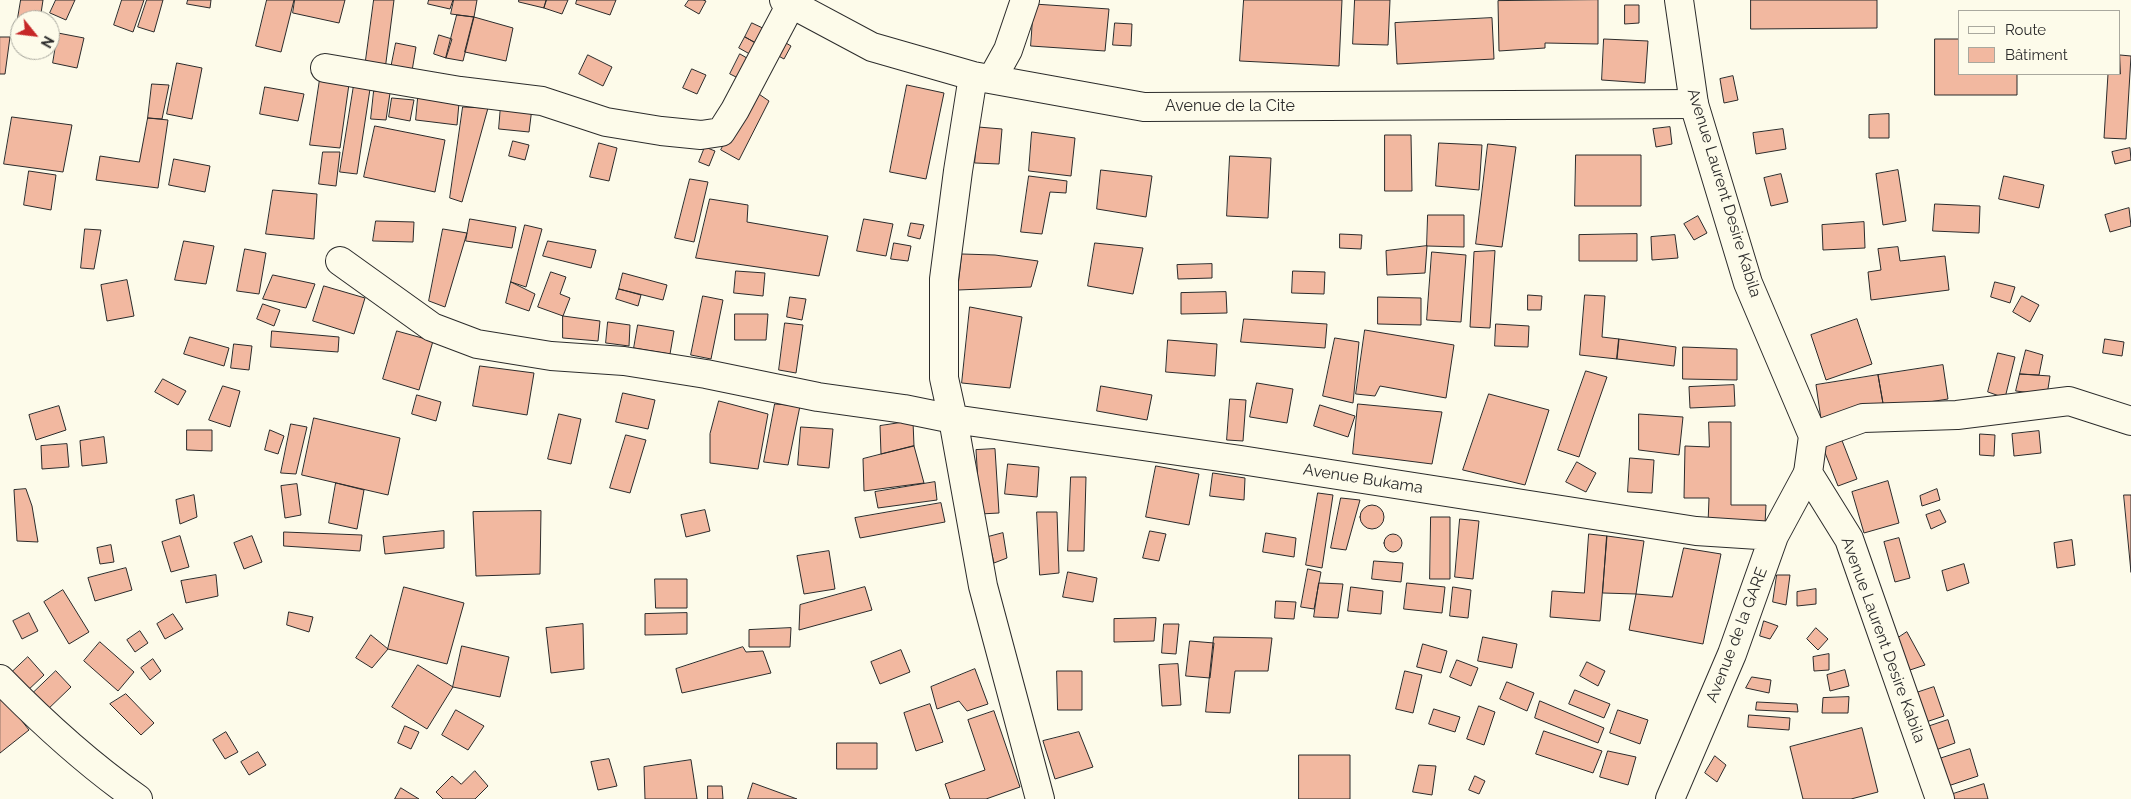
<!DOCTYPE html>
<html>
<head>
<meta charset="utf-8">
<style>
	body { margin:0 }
	#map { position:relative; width:2131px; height:799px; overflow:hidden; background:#fdfbea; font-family:Raleway,sans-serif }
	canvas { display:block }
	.legend { position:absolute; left:1958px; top:10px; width:162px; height:65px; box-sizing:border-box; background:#fdfbea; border:1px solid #a9a89e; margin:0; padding:6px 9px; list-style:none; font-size:15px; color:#2b2b2b }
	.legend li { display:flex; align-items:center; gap:10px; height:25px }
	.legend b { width:25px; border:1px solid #a9a89e }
	.north { position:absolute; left:10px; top:10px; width:50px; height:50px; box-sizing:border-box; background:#fdfbea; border:1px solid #a9a89e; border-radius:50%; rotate:119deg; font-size:14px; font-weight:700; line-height:20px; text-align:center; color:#2b2b2b }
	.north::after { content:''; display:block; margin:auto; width:18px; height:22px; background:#c62828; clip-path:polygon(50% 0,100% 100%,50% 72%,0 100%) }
</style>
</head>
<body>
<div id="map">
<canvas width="2131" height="799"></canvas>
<ul class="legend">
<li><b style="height:6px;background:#fdfbea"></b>Route</li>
<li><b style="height:14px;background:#f2b8a0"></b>Bâtiment</li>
</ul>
<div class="north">N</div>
</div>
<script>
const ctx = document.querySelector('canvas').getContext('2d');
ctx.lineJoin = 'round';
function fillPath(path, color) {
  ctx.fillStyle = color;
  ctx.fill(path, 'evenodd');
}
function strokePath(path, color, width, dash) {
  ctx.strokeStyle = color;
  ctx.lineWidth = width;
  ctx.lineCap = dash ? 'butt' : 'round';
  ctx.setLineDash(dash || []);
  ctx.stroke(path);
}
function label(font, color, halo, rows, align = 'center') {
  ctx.font = font + ' Raleway,sans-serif';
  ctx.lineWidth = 4;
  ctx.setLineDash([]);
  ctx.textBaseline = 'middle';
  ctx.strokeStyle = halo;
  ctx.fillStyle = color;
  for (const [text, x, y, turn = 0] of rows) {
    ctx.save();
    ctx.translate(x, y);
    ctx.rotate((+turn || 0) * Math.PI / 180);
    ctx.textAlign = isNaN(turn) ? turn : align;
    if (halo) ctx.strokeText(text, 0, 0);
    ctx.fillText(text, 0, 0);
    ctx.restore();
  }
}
const building = new Path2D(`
	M21 0H43L40 20 18 18Z
	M56 0H75L66 20 50 13Z
	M122 0H144L133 32 114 25Z
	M147 0H163L154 32 138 27Z
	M188 0H211L210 8 187 4Z
	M267 0H294L281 52 256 46Z
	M295 0H345L339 23 293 13Z
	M374 0H394L385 70 365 67Z
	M429 0H453L450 9 428 4Z
	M454 0H477L474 17 451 14Z
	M519 0H546L544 8 519 2Z
	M547 0H568L562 14 544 8Z
	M577 0H616L610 15 576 4Z
	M689 0H703L706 1 699 14 685 6Z
	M1244 0H1342L1339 66 1240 61Z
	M1355 0H1390L1388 45 1353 44Z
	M1598 0V44L1545 43V48L1499 51 1498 1Z
	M1751 0H1877V28L1751 29Z
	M1034 4 1109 9 1105 51 1031 46Z
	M1625 5H1639V23L1625 24Z
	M457 15 474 17 463 61 446 58Z
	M474 17 513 28 506 61 465 52Z
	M1492 18 1494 59 1397 64 1395 23Z
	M752 23 769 31 761 46 745 37Z
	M1115 23 1132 24 1131 46 1113 45Z
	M58 33 84 38 77 68 53 63Z
	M439 35 452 39 446 58 434 54Z
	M0 37H10L5 74H0Z
	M745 37 761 46 755 57 739 48Z
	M1604 39 1648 41 1645 83 1602 80Z
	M1935 39H1960V74H2017V95H1935Z
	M781 40 791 46 784 59 773 53Z
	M396 43 416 47 411 77 390 73Z
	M740 54 752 61 742 80 730 74Z
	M588 55 612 67 603 86 579 74Z
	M2120 55 2131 56 2126 139 2104 138 2108 74H2120Z
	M177 63 202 68 192 119 167 114Z
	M692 69 706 75 697 94 683 88Z
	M1733 76 1738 100 1724 103 1720 79Z
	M320 79 349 84 340 148 310 145Z
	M152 84 169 85 162 119 148 118Z
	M354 85 370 89 357 174 340 172Z
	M907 85 944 93 926 179 890 172Z
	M265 87 304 94 298 121 260 114Z
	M753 90 769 101 739 160 721 150Z
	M374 91 390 93 386 120 371 119Z
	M392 98 414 100 410 121 389 117Z
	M418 98 459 103 457 125 416 120Z
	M501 105 532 108 529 132 499 129Z
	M463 107 488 108 462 202 450 198Z
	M1889 114V138H1869V115Z
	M12 117 72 125 63 172 4 164Z
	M148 118 168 120 158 188 96 180 100 156 139 162Z
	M375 126 445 140 435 192 364 177Z
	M978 127 1002 129 999 164 975 163Z
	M1670 127 1672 144 1656 147 1653 129Z
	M1783 129 1786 149 1756 154 1753 133Z
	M1032 132 1075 138 1071 176 1029 171Z
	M1385 135H1411L1412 191H1385Z
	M513 141 529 145 525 160 509 156Z
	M599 143 617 148 609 181 590 177Z
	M1439 143 1482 145 1479 190 1436 186Z
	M1488 144 1516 147 1502 247 1476 244Z
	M705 147 715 151 709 166 699 162Z
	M2130 148 2131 160 2115 164 2112 152Z
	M323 152H340L336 186 319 184Z
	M1576 155H1641V206H1575Z
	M1230 156 1271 158 1268 218 1227 216Z
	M174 159 210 166 205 192 169 185Z
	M1101 170 1152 176 1146 217 1097 209Z
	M1898 170 1906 221 1883 225 1876 174Z
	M29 171 56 175 51 210 24 205Z
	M1781 174 1788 202 1771 206 1764 178Z
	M1029 176 1067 181 1066 193 1050 192 1042 234 1021 232Z
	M2004 176 2044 185 2039 208 1999 199Z
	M690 179 708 182 694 242 675 238Z
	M273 190 317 194 314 239 266 234Z
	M710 199 748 205 747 222 828 236 819 276 696 258Z
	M1935 204 1980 206 1979 233 1933 231Z
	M2129 208 2131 226 2110 232 2105 215Z
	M1428 215H1464V247L1427 246Z
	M1698 216 1707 233 1694 240 1684 224Z
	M470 219 516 227 512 248 466 241Z
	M864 219 893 224 886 256 857 251Z
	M376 221 414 222 413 242 373 241Z
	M1864 222 1865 248 1823 250 1822 225Z
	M911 223 924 225 920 239 908 236Z
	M525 225 542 229 526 287 511 282Z
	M85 229 101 230 94 269 81 268Z
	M443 229 467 233 445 307 429 301Z
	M1340 234 1362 235 1361 249 1340 248Z
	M1637 234V261H1579V235Z
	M1675 235 1678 258 1652 260 1651 237Z
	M184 241 214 246 206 284 175 280Z
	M548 241 596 250 591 268 543 256Z
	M894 243 911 246 908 261 891 259Z
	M1095 243 1143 248 1133 294 1088 286Z
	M1427 246 1425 273 1387 275 1386 251Z
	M1898 247 1900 261 1945 256 1949 290 1871 300 1868 272 1881 270 1878 249Z
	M245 249 266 253 259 294 237 291Z
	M1495 251 1490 328 1470 327 1474 252Z
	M1432 252 1466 255 1461 322 1427 320Z
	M962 254 995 255 1038 261 1031 287 958 290Z
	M1212 264V278L1178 279 1177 265Z
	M736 271 765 273 763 296 734 293Z
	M1293 271 1325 272 1324 294 1292 293Z
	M551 272 566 277 560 294 570 298 563 316 538 307Z
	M623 273 667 285 663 300 619 289Z
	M273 275 315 284 306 308 263 299Z
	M127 280 134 316 107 321 101 285Z
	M511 282 535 294 529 311 506 303Z
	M1995 282 2015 287 2010 303 1991 297Z
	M324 286 365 298 354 334 313 321Z
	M619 289 641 295 638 306 616 299Z
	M1226 292 1227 313 1181 314V293Z
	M1528 295 1542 296 1541 310H1528Z
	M1585 295 1605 296 1602 337 1619 339 1617 359 1580 355Z
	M703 296 723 300 711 359 691 355Z
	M2022 296 2039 305 2030 322 2013 312Z
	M790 297 806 299 802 320 787 317Z
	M1378 297 1421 298V325L1378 324Z
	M263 304 280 310 274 326 257 319Z
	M970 307 1022 317 1010 388 962 383Z
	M735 314H768L766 340H735Z
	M563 316 600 321 598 341 563 338Z
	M1244 319 1327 324 1325 348 1241 342Z
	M1857 319 1872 364 1826 380 1811 335Z
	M608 322 630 325 629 346 606 343Z
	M785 323 803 325 796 373 779 370Z
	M1496 324 1529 326 1528 347 1495 346Z
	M638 325 674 331 670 354 634 348Z
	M1365 330 1454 345 1446 398 1380 386 1375 396 1356 394Z
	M272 331 339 337 338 352 271 347Z
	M397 331 433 341 419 390 383 379Z
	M190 337 229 348 224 366 184 354Z
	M1335 338 1359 342 1353 403 1323 396Z
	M1619 339 1676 347 1674 366 1617 359Z
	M2105 339 2124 342 2122 356 2103 353Z
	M1168 340 1217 344 1215 376 1166 372Z
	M234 344 252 346 249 370 231 368Z
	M1683 347 1737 349V380L1683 379Z
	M2026 350 2043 355 2039 375 2020 374Z
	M1998 353 2015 357 2005 398 1988 392Z
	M1943 365 1948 399 1884 409 1878 375Z
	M480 366 534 373 527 415 473 406Z
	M1586 371 1607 377 1579 457 1558 450Z
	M2020 374 2050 376 2047 395 2016 391Z
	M1878 375 1884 409 1821 419 1816 385Z
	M163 379 186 391 178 405 155 392Z
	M1257 383 1293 389 1287 423 1250 417Z
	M1734 385 1735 406 1690 408 1689 387Z
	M223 386 240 391 230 427 209 420Z
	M1101 386 1152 395 1147 420 1097 411Z
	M623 393 655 400 648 429 616 422Z
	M1489 394 1549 410 1525 485 1463 470Z
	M417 395 441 402 436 421 412 414Z
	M1230 399 1246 400 1243 441 1227 440Z
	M719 401 768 414 758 469 710 463V434Z
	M775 404 800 406 788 465 764 462Z
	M1358 404 1442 412 1432 464 1353 454Z
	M1320 405 1355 416 1348 437 1314 426Z
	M59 406 66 430 36 440 29 415Z
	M559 414 581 419 571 464 548 459Z
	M1639 414 1683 417 1679 455 1639 450Z
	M314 418 400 438 388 495 302 475Z
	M913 421 914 446 881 454 880 426Z
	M1709 422H1731V505H1766L1765 524H1708L1709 498H1684L1685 446 1709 447Z
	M291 424 307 427 296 474 281 473Z
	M801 427 833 429 829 468 798 465Z
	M187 430H212V451L187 450Z
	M270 430 284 436 278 454 265 450Z
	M2039 431 2041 453 2014 456 2012 434Z
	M1980 434 1995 435 1994 456 1980 455Z
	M626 435 646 440 630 493 610 488Z
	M104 437 107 463 82 466 80 441Z
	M1841 438 1857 479 1838 486 1822 445Z
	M67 444 69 467 42 469 41 446Z
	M914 446 924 483 864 491 863 459Z
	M995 449 999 513 980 514 976 450Z
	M1630 458 1654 460 1652 493 1628 492Z
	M1577 462 1596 473 1586 492 1566 482Z
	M1008 464 1039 467 1037 497 1005 494Z
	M1156 466 1199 474 1189 525 1146 517Z
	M1213 473 1245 478 1244 500 1210 496Z
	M1071 477H1086L1084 551H1068Z
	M1888 481 1899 523 1864 533 1852 492Z
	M935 482 937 500 878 508 875 492Z
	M336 483 364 490 357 529 329 523Z
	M297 484 301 515 285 518 281 486Z
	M26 489 32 506 38 542 17 541 14 490Z
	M1937 489 1940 500 1922 506 1920 496Z
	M1318 493 1333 495 1322 568 1306 565Z
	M194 495 197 517 180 524 176 500Z
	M2124 495H2131V572Z
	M1341 498 1360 500 1346 550 1331 548Z
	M941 503 945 522 860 538 855 518Z
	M1360 517a12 12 0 1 1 24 0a12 12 0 1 1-24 0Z
	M705 510 710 531 686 537 681 515Z
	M1940 510 1946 522 1931 529 1926 515Z
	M541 511 540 574 476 576 473 512Z
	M1037 512H1057L1059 573 1040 575Z
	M1431 517H1450V579H1430Z
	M1460 519 1479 521 1473 579 1455 577Z
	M444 531V548L385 554 383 537Z
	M1150 531 1166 534 1159 561 1143 558Z
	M284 532 362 535 360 551 284 546Z
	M1003 533 1007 558 994 563 988 537Z
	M1266 533 1296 538 1294 557 1263 552Z
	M1589 534 1607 536 1600 621 1550 617 1552 591 1584 593Z
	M1384 543a9 9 0 1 1 18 0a9 9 0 1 1-18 0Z
	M180 536 189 567 171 572 162 542Z
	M252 536 262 562 244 569 234 543Z
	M1607 536 1644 541 1636 594 1603 593Z
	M1899 538 1910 578 1895 582 1884 542Z
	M2072 540 2075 565 2057 568 2054 543Z
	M111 545 114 562 100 564 97 548Z
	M1684 548 1721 554 1703 644 1629 630 1636 594 1672 597Z
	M829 551 835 589 804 594 797 556Z
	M1374 561 1403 563 1401 582 1372 579Z
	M1964 564 1969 583 1947 591 1942 571Z
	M126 568 132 590 95 601 88 578Z
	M1308 569 1321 572 1314 609 1301 607Z
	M1068 572 1097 578 1093 602 1063 597Z
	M216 575 218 596 186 603 181 581Z
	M1777 575H1790L1786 605 1773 602Z
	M655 579H687V608H656Z
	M1319 583 1343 584 1338 618 1314 617Z
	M1407 583 1445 587 1442 613 1404 609Z
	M404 587 464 603 447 664 388 649Z
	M865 587 872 610 799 630 800 605Z
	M1351 587 1383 591 1381 614 1348 611Z
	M1453 587 1471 590 1468 618 1450 616Z
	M1816 589V604L1797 606V592Z
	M63 590 89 632 69 644 44 602Z
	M1276 601 1296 602 1294 619 1275 618Z
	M289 612 313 617 309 632 287 625Z
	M29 613 38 631 22 639 13 621Z
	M687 613V634L645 635V614Z
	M173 614 183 629 165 639 157 624Z
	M1156 618 1154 641 1114 642V619Z
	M1764 621 1778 626 1770 639 1760 636Z
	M583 624 584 669 551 673 546 628Z
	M1164 624H1179L1176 654 1162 653Z
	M791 628 790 647H749V630Z
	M1816 628 1828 639 1818 650 1807 639Z
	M140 631 148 643 135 652 127 640Z
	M1907 632 1925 665 1910 670 1895 640Z
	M371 635 388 649 372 668 356 658Z
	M1214 637 1272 638 1268 671H1235L1230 713 1206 712Z
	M1483 637 1517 644 1512 668 1478 661Z
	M1190 641 1214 643 1210 678 1186 676Z
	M100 642 134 672 118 691 84 661Z
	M1423 644 1447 651 1441 673 1417 667Z
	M462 646 509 657 500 697 453 687Z
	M743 647 746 652 763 651 771 673 682 693 676 669Z
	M901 650 910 672 880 684 871 662Z
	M1829 654V670L1814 671 1813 657Z
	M28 657 44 675 25 693 9 675Z
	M153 659 161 671 150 680 141 668Z
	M1457 660 1478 668 1471 686 1450 677Z
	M1587 662 1605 671 1598 686 1580 676Z
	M1178 664 1181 705 1162 706 1159 665Z
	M418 665 453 687 427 729 392 707Z
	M975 669 988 704 967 711 959 701 937 709 931 687Z
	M1845 670 1849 686 1830 691 1827 675Z
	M56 671 71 687 45 712 30 696Z
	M1057 671H1082V710H1058Z
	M1405 671 1422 675 1413 713 1396 709Z
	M1752 677 1771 680 1769 693 1746 688Z
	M1507 682 1534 693 1527 711 1500 699Z
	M1934 687 1944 716 1926 722 1916 693Z
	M1575 690 1610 704 1604 718 1569 704Z
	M0 693 29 730 0 753Z
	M126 694 154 723 141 735 110 704Z
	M1849 697 1848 713H1822L1823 698Z
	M1540 701 1604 728 1598 743 1535 718Z
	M1757 702 1797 704 1798 712 1756 710Z
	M930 704 943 742 916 751 904 713Z
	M1479 706 1495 712 1484 745 1467 739Z
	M1434 709 1460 717 1455 732 1429 724Z
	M456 710 484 726 468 750 442 735Z
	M1618 710 1648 720 1640 744 1610 733Z
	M994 711 1020 787 986 799H950L945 784 985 770 968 720Z
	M1749 715 1790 718 1789 730 1748 727Z
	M1948 720 1955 743 1933 751 1927 727Z
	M405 726 419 732 411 749 398 743Z
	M1862 728 1878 792 1851 799H1803L1790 747Z
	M1544 731 1602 751 1593 773 1536 754Z
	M226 732 238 752 225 759 213 740Z
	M1079 732 1093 767 1055 779 1043 741Z
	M837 743H877V769H837Z
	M1970 749 1978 776 1948 786 1939 759Z
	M1608 751 1636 757 1628 785 1600 777Z
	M258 752 266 765 249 775 241 762Z
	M1299 755H1350V799H1299Z
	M1715 756 1726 765 1717 782 1705 773Z
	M609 759 617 786 598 790 591 762Z
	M691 760 697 799H645L644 767Z
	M1419 765 1436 766 1432 795 1413 792Z
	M475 771 488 786 475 799H443L436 792 452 776 461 784Z
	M1475 776 1485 781 1479 794 1469 790Z
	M753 783 797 799H748Z
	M1984 784 1988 799H1954L1953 794Z
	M708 786H722L723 799H708Z
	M401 788 419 799H395Z`);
fillPath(building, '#f2b8a0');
strokePath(building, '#2b2b2b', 1);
const minor = new Path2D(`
	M784 0 872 47 973 76 1144 107 1694 104
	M325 68 460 91 542 101 606 122 661 131 701 135 721 132 735 110 791 4
	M973 76 958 171 944 279V378L953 419 983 586 1040 799
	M992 79 1008 50 1025 0
	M340 261 432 327 477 344 551 356 624 361 706 374 818 397 904 409 953 419 1241 460 1696 531 1774 536
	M1813 436 1863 418 1957 415 2069 401 2131 421
	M0 679C43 723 88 764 138 799
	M1670 799 1732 654 1774 536 1808 473`);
const major = new Path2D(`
	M1679 0 1694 104 1748 283 1813 436 1808 473 1849 539 1940 799`);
strokePath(minor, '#2b2b2b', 30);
strokePath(major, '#2b2b2b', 30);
strokePath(minor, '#fdfbea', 28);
strokePath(major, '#fdfbea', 28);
label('16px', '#2b2b2b', '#fdfbea', [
	["Avenue de la Cite",1230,106],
	["Avenue Laurent Desire Kabila",1724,193,73],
	["Avenue Bukama",1363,479,9],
	["Avenue de la GARE",1737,635,-69],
	["Avenue Laurent Desire Kabila",1883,640,70]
]);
</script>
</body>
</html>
